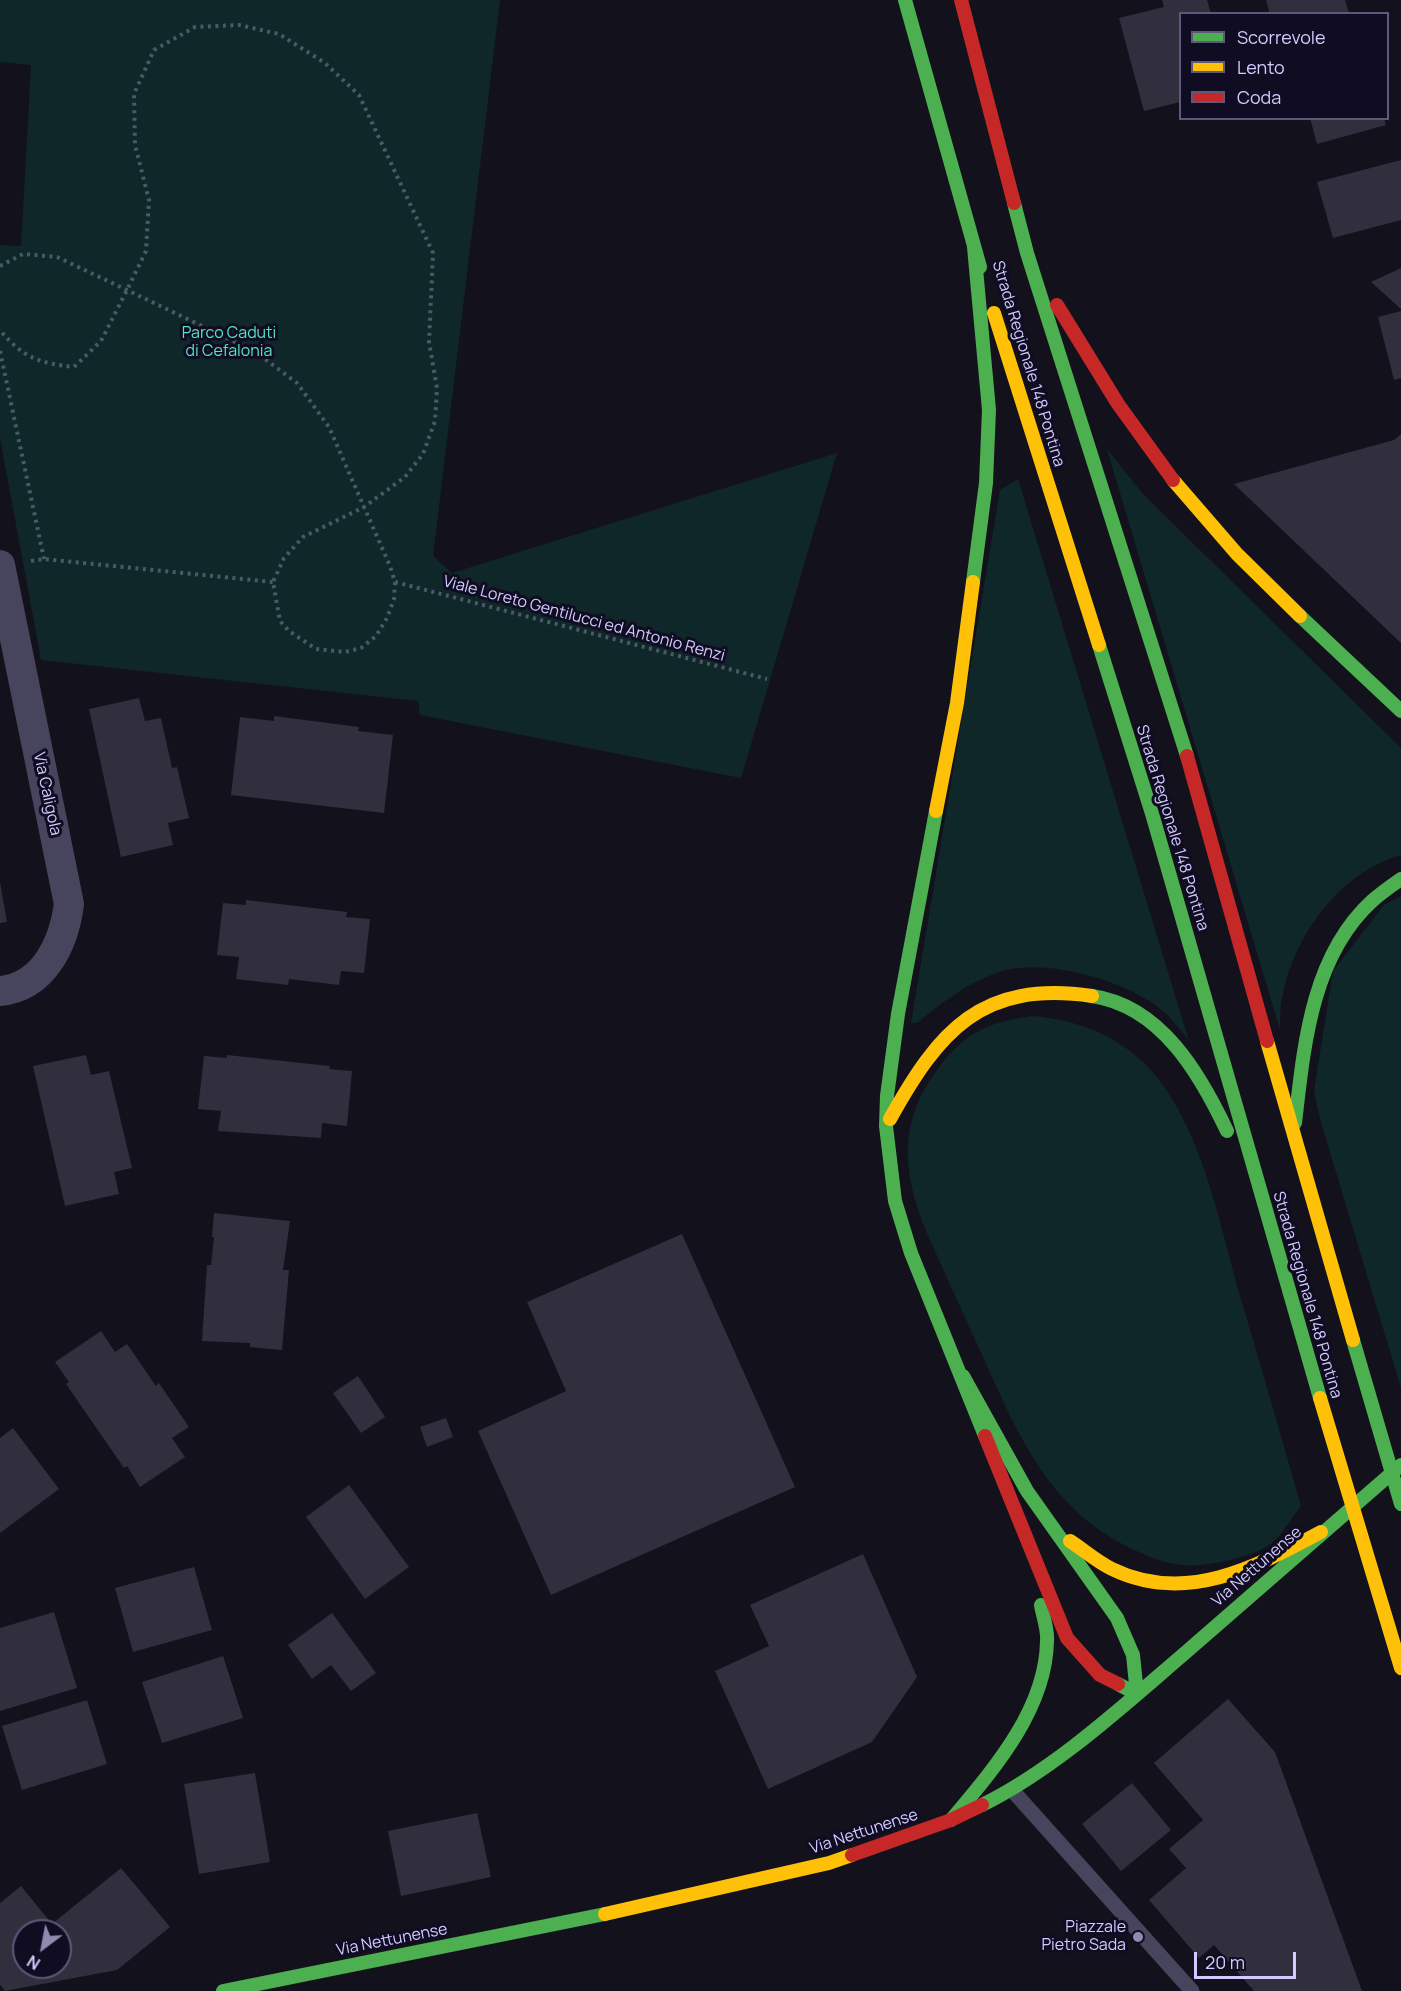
<!DOCTYPE html>
<html>
<head>
<meta charset="utf-8">
<style>
	body { margin:0 }
	#map { position:relative; width:1401px; height:1991px; overflow:hidden; background:#13111c; font-family:Manrope,sans-serif }
	canvas { display:block }
	.legend { position:absolute; left:1179px; top:12px; width:210px; height:108px; box-sizing:border-box; background:#100c21; border:2px solid #5e587a; margin:0; padding:8px 10px; list-style:none; font-size:18px; color:#d3cbff }
	.legend li { display:flex; align-items:center; gap:12px; height:30px }
	.legend b { width:30px; border:2px solid #5e587a }
	.north { position:absolute; left:12px; top:1919px; width:60px; height:60px; box-sizing:border-box; background:#100c21; border:2px solid #5e587a; border-radius:50%; rotate:212deg; font-size:16px; font-weight:700; line-height:24px; text-align:center; color:#d3cbff }
	.north::after { content:''; display:block; margin:auto; width:21px; height:27px; background:#908ab0; clip-path:polygon(50% 0,100% 100%,50% 72%,0 100%) }
	.scale { position:absolute; left:1194px; top:1952px; width:102px; height:27px; box-sizing:border-box; border:3px solid #d3cbff; border-top:0; padding-left:8px; font-size:18px; line-height:21px; white-space:nowrap; color:#d3cbff; -webkit-text-stroke:4px #100c21; paint-order:stroke }
</style>
</head>
<body>
<div id="map">
<canvas width="1401" height="1991"></canvas>
<ul class="legend">
<li><b style="height:8px;background:#4caf50"></b>Scorrevole</li>
<li><b style="height:8px;background:#ffc107"></b>Lento</li>
<li><b style="height:8px;background:#c62828"></b>Coda</li>
</ul>
<div class="north">N</div>
<div class="scale">20 m</div>
</div>
<script>
const ctx = document.querySelector('canvas').getContext('2d');
ctx.lineJoin = 'round';
function fillPath(path, color) {
  ctx.fillStyle = color;
  ctx.fill(path, 'evenodd');
}
function strokePath(path, color, width, dash) {
  ctx.strokeStyle = color;
  ctx.lineWidth = width;
  ctx.lineCap = dash ? 'butt' : 'round';
  ctx.setLineDash(dash || []);
  ctx.stroke(path);
}
function label(font, color, halo, rows, align = 'center') {
  ctx.font = font + ' Manrope,sans-serif';
  ctx.lineWidth = 6;
  ctx.setLineDash([]);
  ctx.textBaseline = 'middle';
  ctx.strokeStyle = halo;
  ctx.fillStyle = color;
  for (const [text, x, y, turn = 0] of rows) {
    ctx.save();
    ctx.translate(x, y);
    ctx.rotate((+turn || 0) * Math.PI / 180);
    ctx.textAlign = isNaN(turn) ? turn : align;
    if (halo) ctx.strokeText(text, 0, 0);
    ctx.fillText(text, 0, 0);
    ctx.restore();
  }
}
fillPath(new Path2D(`
	M0 0H500L433 556 452 573 837 453 741 778 420 715 418 701 41 660 0 438V245L21 246 31 65 0 62Z
	M1107 449 1143 494 1401 748V855C1341 872 1296 933 1283 993 1280 1005 1280 1018 1280 1030Z
	M1018 479 1189 1041C1180 1029 1170 1016 1158 1007 1123 980 1046 958 1002 971 970 981 942 1002 917 1023H911L1000 490Z
	M1401 896V1388L1320 1119 1314 1091 1333 971 1384 905Z
	M1033 1016C1075 1020 1112 1033 1143 1062 1200 1117 1219 1222 1240 1296 1261 1366 1281 1436 1301 1506 1292 1517 1284 1532 1273 1542 1256 1556 1222 1563 1200 1565 1179 1567 1158 1561 1139 1552 1052 1514 1020 1440 984 1359 964 1316 945 1273 926 1231 902 1172 898 1122 937 1070 964 1033 987 1022 1033 1016Z`), '#102729');
fillPath(new Path2D(`
	M1162 0H1207L1211 14H1180V102L1144 111 1119 18 1164 7Z
	M1266 0H1345L1349 13 1270 14Z
	M1310 118H1384L1386 125 1317 144Z
	M1401 160V220L1333 238 1317 182Z
	M1401 268V309L1371 282Z
	M1401 311V378L1394 380 1378 317Z
	M1401 434V643L1234 484 1394 440Z
	M139 698 145 721 161 718 172 768 177 767 189 818 168 823 173 845 121 857 89 709Z
	M274 716 359 727 358 731 393 735 384 813 231 795 240 717 274 721Z
	M0 882 7 922 0 923Z
	M246 900 347 912 346 917 370 919 364 973 341 971 339 985 289 979 288 985 236 979 239 957 217 955 223 903 246 905Z
	M86 1055 91 1075 109 1071 132 1168 114 1172 119 1194 65 1206 33 1066Z
	M227 1055 330 1066 329 1069 352 1071 347 1126 322 1123 321 1138 218 1131 221 1111 198 1109 204 1056 227 1058Z
	M214 1213 290 1221 283 1270H289L282 1350 250 1347V1343L202 1341 207 1265H211L214 1237H212Z
	M682 1234 795 1487 551 1595 478 1431 566 1391 527 1302Z
	M101 1331 115 1352 127 1344 156 1386 159 1383 189 1427 172 1438 185 1457 140 1487 127 1466 124 1468 66 1384 69 1382 55 1362Z
	M358 1376 385 1417 361 1433 333 1393Z
	M446 1418 453 1437 427 1447 420 1427Z
	M13 1428 59 1489 0 1533V1438Z
	M349 1485 409 1567 365 1599 306 1517Z
	M863 1554 917 1677 872 1742 768 1789 715 1671 769 1646 750 1605Z
	M194 1567 212 1630 133 1652 115 1588Z
	M54 1612 77 1688 0 1711V1628Z
	M332 1613 376 1673 351 1691 331 1665 312 1679 288 1645Z
	M223 1656 243 1718 162 1743 142 1682Z
	M1228 1699 1275 1752 1362 1991H1254L1214 1945 1199 1958 1149 1900 1186 1868 1169 1849 1203 1820 1154 1763Z
	M87 1700 107 1764 22 1790 2 1726Z
	M255 1773 270 1862 199 1874 184 1784Z
	M1132 1783 1171 1830 1121 1871 1082 1824Z
	M477 1813 491 1877 401 1896 388 1831Z
	M121 1868 170 1927 117 1970 5 1991 0 1985V1903L21 1886 52 1924ZM24 1931H60V1967H24Z`), '#312e3e');
strokePath(new Path2D(`
	M0 266 23 254 57 257 127 290 254 351 297 383 329 427 364 507 390 566 395 582 394 599 387 618 376 636 361 648 345 652 316 649 289 631 280 621 273 582 284 558 303 537 364 507 405 477 423 454 435 421 437 388 429 342 433 253 359 95 325 63 279 34 239 25 195 27 154 50 134 94 135 145 149 200 146 251 127 290 101 341 74 367C39 363 23 358 0 330
	M0 351 44 559
	M31 561 44 559 273 582
	M395 582 767 679`), '#4a5968', 4, [3, 4.5]);
strokePath(new Path2D(`
	M1012 1790 1192 1991`), '#47455d', 15);
strokePath(new Path2D(`
	M0 565 69 904C64 943 44 987 0 991`), '#47455d', 30);
strokePath(new Path2D(`
	M905 0 980 267
	M1014 203 1027 253 1187 756
	M973 582 986 483 989 410 974 247
	M1300 616 1401 711
	M1099 645 1153 817 1320 1398
	M936 811 898 1014 887 1096 886 1126 895 1201 911 1253 985 1436
	M1092 996C1161 1006 1200 1074 1227 1131
	M1295 1123C1304 1046 1311 957 1372 901 1381 893 1391 886 1401 879
	M1353 1340 1401 1504
	M963 1376 1027 1491 1117 1618 1133 1655 1137 1694 1118 1684
	M982 1805C1055 1769 1123 1706 1185 1653 1257 1590 1329 1528 1401 1465
	M951 1820C993 1770 1046 1710 1047 1641 1048 1629 1043 1617 1041 1605
	M223 1991 605 1914`), '#4caf50', 14);
strokePath(new Path2D(`
	M994 313 1099 645
	M1173 480 1237 554 1300 616
	M936 811 957 703 973 582
	M1267 1041 1353 1340
	M890 1119C939 1031 981 980 1092 996
	M1320 1398 1401 1668
	M1070 1541C1084 1550 1097 1562 1112 1569 1186 1605 1256 1567 1321 1532
	M605 1914 829 1863 852 1855`), '#ffc107', 14);
strokePath(new Path2D(`
	M961 0 1014 203
	M1057 305 1118 404 1173 480
	M1187 756 1267 1041
	M985 1436 1067 1638 1100 1675 1118 1684
	M852 1855 951 1820 982 1805`), '#c62828', 14);
for (const [x, y, r, color] of [
	[1138,1937,6,"#908ab0"]
]) {
  const dot = new Path2D();
  dot.arc(x, y, r, 0, 2 * Math.PI);
  ctx.fillStyle = color;
  ctx.fill(dot);
  strokePath(dot, '#100c21', 2);
}
label('16px', '#54e3c4', '#100c21', [
	["Parco Caduti",229,334],
	["di Cefalonia",229,352]
]);
label('16px', '#d3cbff', '#100c21', [
	["Strada Regionale 148 Pontina",1028,364,73],
	["Viale Loreto Gentilucci ed Antonio Renzi",584,619,15],
	["Via Caligola",47,794,78],
	["Strada Regionale 148 Pontina",1172,828,73],
	["Strada Regionale 148 Pontina",1307,1295,74],
	["Via Nettunense",1257,1567,-41],
	["Via Nettunense",864,1832,-18],
	["Via Nettunense",392,1940,-11]
]);
label('16px', '#d3cbff', '#100c21', [
	["Piazzale",1126,1928],
	["Pietro Sada",1126,1946]
], 'right');
</script>
</body>
</html>
